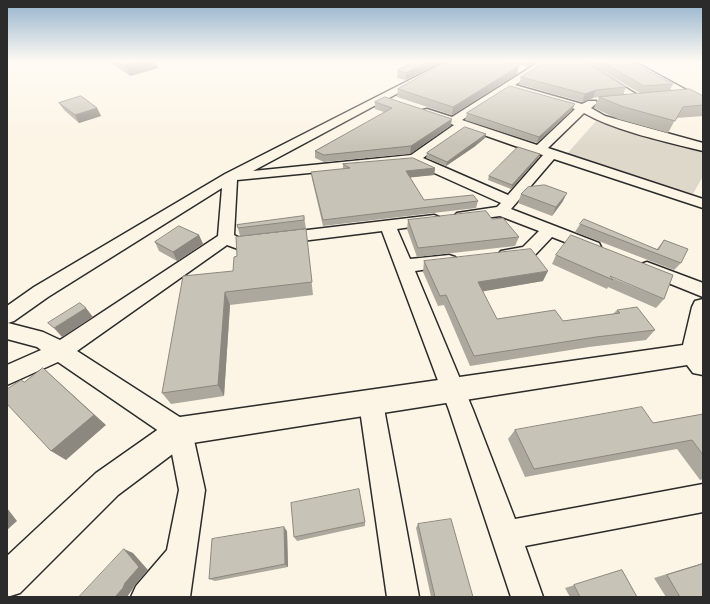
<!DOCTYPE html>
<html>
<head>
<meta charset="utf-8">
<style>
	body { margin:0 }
	#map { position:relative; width:710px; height:604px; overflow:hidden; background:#fcf5e5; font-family:"Balsamiq Sans",sans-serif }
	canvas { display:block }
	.frame { position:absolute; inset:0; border:8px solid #2b2b2b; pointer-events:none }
</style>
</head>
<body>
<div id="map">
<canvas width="710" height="604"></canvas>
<div class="frame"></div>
</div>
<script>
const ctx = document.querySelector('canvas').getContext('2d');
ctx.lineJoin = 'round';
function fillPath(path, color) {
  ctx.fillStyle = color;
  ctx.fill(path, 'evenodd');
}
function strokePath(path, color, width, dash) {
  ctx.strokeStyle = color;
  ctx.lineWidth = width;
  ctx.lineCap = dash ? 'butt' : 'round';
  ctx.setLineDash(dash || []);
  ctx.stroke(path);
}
fillPath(new Path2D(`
	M596 121 703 153V176L693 194 566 155Z`), '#ded8ca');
const street = new Path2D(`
	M447 61H458L253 171 411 155 454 125 423 114 422 112 423 110 427 109 452 117 539 62 559 61 558 63 545 66 515 85 582 104 588 101H596L597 103 591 108 605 116 703 143V151C666 142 616 131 584 113L548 148 703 199V208L554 159 511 209 599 243 601 247 599 251 593 253 552 237 534 256 507 261 501 259 498 255 501 251 523 247 539 231 500 216 462 221 457 219 454 216 457 213 497 207 501 203 412 163 237 180 234 235 240 238 434 215 439 217 442 220 439 223 397 229 410 259 449 255 455 257 458 261 455 265 415 271 473 410 515 519 703 484V512L525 546 543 597H511L449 410 382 231 238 249 227 245 77 351 189 423 192 431 205 490 190 597H131L136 586 167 550 179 490 169 438 58 362 7 385V365L41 350 37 347 7 339V306L34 287 225 174ZM508 90 575 109 537 145 462 120ZM464 128 535 153 543 155 508 195 423 158ZM222 188 218 236 60 340 43 332 8 323 14 321 48 297Z
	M572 61H582L644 99 643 101H635Z
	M647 262 703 283V297L641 272 638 268 641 264Z
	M371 392 379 395 383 403 419 597H387L359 403 363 395Z`);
const secondary = new Path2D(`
	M620 61H633L703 99V108Z
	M703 299V375L693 373 687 365 186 444 118 495 20 593 7 597V556L96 473 170 421 180 417 683 345 692 307 695 301Z`);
strokePath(street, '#2b2b2b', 3);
strokePath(secondary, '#2b2b2b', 3);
fillPath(street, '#fcf5e5');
fillPath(secondary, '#fcf5e5');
fillPath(new Path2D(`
	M109 61H156L158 68 130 76Z
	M416 61 406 80 397 78 398 70Z
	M501 61H539L528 67Z
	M585 61H629L673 84 669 91 703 105V116L676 118 668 133 618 119 594 108 599 97 593 98 582 102 519 84 521 77 626 87 623 95 640 93Z
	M519 66 517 74 452 115 397 97 398 89Z
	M375 102 451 125 410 154 324 162 315 158V151L384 112 375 109Z
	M59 103 97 108 101 116 79 123 64 110Z
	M572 110 537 143 465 120 467 113Z
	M485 138 474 147 446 166 426 158 427 153Z
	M540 154 538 158 511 189 488 180 489 176Z
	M343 164 435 168 434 175 410 177 424 200 478 201 476 208 323 226 312 179 311 172 343 169Z
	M521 194 563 201 552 216 518 203Z
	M304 216 306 229 240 236 237 225Z
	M492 219 519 237 515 246 417 257 407 229 408 220Z
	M580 224 657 249 664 240 681 263 674 270 575 232Z
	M306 229 313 295 230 305 224 396 171 404 162 393 233 271 237 256Z
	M199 235 203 244 177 261 159 251 155 242Z
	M556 255 664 299 656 308 608 287 607 289 552 264Z
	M424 261 543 281 482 291 497 319 563 321 613 314 617 310 655 330 646 340 589 347 470 366 444 305 438 306 423 272Z
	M703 414V479L700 480 677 449 525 477 508 439 515 430 653 423Z
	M365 522V526L297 541 294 537Z
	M418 524 473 597H431L416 528Z
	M287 531 288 567 215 581 209 579Z
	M703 563V597H666L654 578 693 566Z
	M622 570 637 597H570L565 588Z`), '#aca89d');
fillPath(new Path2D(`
	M143 61H156L158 68 130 76 126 65Z
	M430 61H444L406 80V73Z
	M530 61H539L528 67Z
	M519 66 517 74 452 115 453 107Z
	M596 90 593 98 582 102 585 94Z
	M575 104 572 110 537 143 539 137Z
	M97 108 101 116 79 123 75 115Z
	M452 119 451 125 410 154 411 146Z
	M486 134 485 138 474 147 446 166 447 162Z
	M540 154 538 158 511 189 512 185Z
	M435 168 434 175 406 178V171Z
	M567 193 563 201 552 216 556 207Z
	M199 235 203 244 177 261 173 252Z
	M548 271 543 281 474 293 478 282Z
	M225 292 230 305 224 396 218 385Z
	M86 308 93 317 62 337 54 328Z
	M43 368 106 425 66 460 51 451Z
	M7 508 17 521 7 530Z
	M284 527 287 531 288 567 285 564Z
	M124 549 133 553 148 570 135 585 132 590 127 597H115Z`), '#8c8880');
const building = new Path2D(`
	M119 61H143L126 65Z
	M416 61H430L406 73 398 70Z
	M448 61H498L519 66 453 107 398 89Z
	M547 61H584L626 87 596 90 585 94 521 77Z
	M601 61H629L673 84 644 86Z
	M510 86 575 104 539 137 467 113Z
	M690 89 703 96V105L683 107 675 121 624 107 599 97Z
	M81 96 97 108 75 115 59 103Z
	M385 97 452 119 411 146 324 155 315 151 392 108 375 102Z
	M465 127 486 134 475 142 447 162 427 153Z
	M518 147 540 154 512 185 489 176Z
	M413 158 435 168 406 171 424 200 473 195 478 201 323 220 311 172 350 168 343 164Z
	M545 185 567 193 556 207 521 194 528 187Z
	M486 211 492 219 503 218 519 237 418 248 408 220Z
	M304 216V220L238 228 237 225Z
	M584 219 658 250 664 240 688 249 681 263 580 224Z
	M179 226 199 235 173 252 155 242Z
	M306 229 312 282 225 292 218 385 162 393 183 276 233 271 234 257 237 256 236 237Z
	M571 235 673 275 664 299 610 276 613 280 556 255Z
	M531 249 548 271 478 282 497 319 555 310 563 321 620 313 617 310 637 307 655 330 596 337 474 356 446 295 440 296 424 261Z
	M80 303 86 308 54 328 48 323Z
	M43 368 94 415 51 451 7 404V389L21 380 24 382Z
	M642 407 653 423 703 414V455L692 440 534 469 515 430Z
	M359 489 365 522 294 537 291 503Z
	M451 519 473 597H435L418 524Z
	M284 527 285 564 209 579 212 539Z
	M124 549 139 567 125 583 123 588 115 597H79Z
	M703 564V597H680L667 575Z
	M622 570 637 597H580L574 585Z`);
fillPath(building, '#c8c3b7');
strokePath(building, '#8c8880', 1);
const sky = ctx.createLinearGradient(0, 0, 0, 146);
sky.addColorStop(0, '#93b2cd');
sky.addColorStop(0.42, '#fefaf3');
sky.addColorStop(1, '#fefaf300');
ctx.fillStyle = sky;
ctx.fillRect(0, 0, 710, 146);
</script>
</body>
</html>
